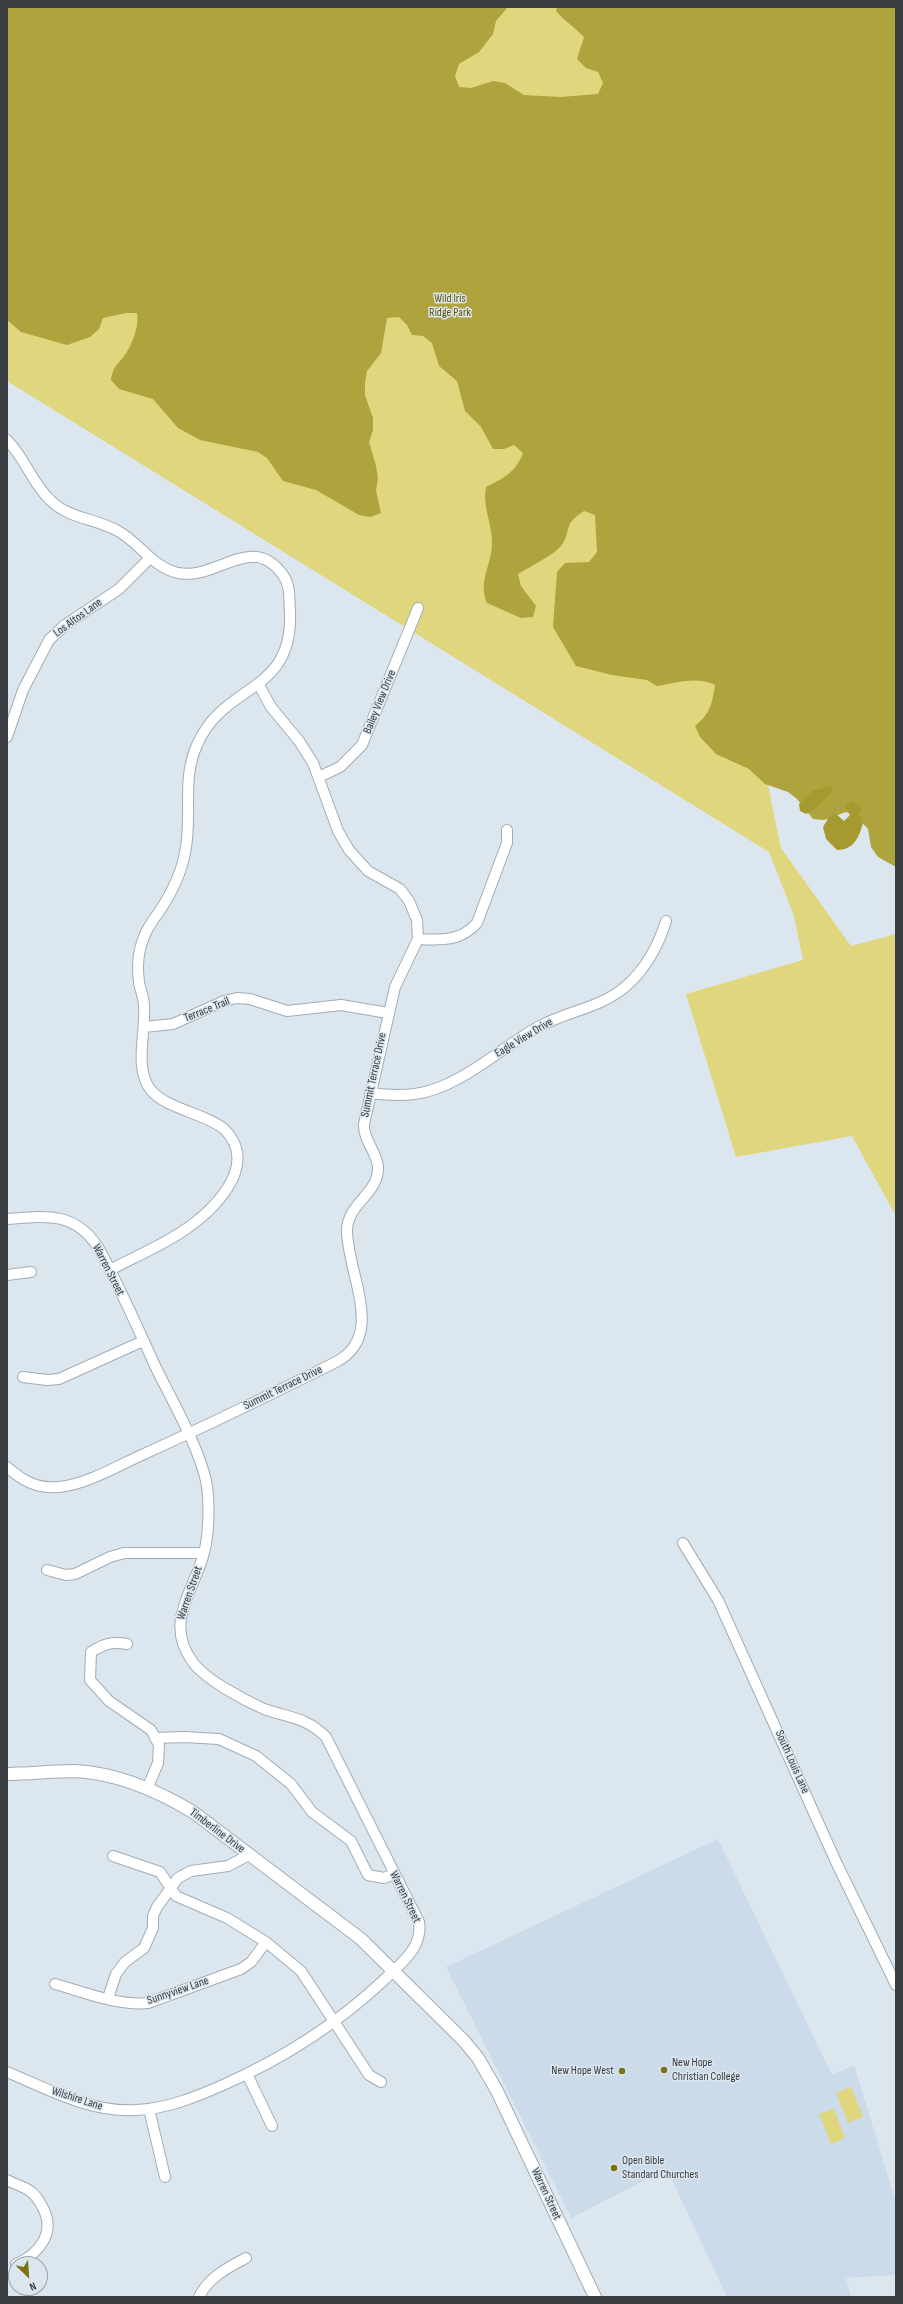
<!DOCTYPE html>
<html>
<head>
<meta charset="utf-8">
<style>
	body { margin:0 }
	#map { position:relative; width:903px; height:2304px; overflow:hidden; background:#dce6ef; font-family:"Sofia Sans Condensed",sans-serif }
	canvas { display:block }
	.frame { position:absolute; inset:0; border:8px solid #393d41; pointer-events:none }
	.north { position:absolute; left:8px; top:2256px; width:40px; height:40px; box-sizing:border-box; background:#dce6ef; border:1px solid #9ba2a9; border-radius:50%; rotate:155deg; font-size:11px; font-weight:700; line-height:16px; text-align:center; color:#393d41 }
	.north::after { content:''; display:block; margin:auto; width:14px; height:18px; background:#7c7112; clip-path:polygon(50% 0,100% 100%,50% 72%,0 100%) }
</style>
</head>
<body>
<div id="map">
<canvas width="903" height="2304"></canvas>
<div class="frame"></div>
<div class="north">N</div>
</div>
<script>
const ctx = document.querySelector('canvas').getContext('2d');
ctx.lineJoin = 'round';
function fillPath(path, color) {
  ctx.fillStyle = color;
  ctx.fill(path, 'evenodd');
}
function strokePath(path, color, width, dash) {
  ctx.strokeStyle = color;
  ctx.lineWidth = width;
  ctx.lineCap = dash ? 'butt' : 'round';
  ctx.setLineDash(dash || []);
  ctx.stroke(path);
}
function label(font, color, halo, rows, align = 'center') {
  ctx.font = font + ' "Sofia Sans Condensed",sans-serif';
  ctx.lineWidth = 3;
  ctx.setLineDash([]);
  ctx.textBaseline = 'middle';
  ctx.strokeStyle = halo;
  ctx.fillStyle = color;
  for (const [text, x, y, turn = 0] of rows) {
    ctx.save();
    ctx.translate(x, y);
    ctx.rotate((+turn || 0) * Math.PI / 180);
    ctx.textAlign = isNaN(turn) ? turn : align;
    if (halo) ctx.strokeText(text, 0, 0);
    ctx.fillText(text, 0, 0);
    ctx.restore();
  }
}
fillPath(new Path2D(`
	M718 1839 832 2075 854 2065 896 2202V2275L846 2278 851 2297H727L667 2169 571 2218 446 1967Z`), '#cbdbe9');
fillPath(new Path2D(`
	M7 7H669L707 455 774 816 781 848 851 946 896 934V1216L852 1136 736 1157 686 994 803 960 794 916 769 852 7 381Z
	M851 2087 863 2117 848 2123 836 2093Z
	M834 2109 845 2138 831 2144 819 2114Z`), '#e0d67e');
fillPath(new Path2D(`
	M7 7H508L496 21 493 34 479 52 459 64 455 76 459 87 471 88 493 81 505 83 524 95 560 97 598 94 603 83 598 72 586 68 577 59 584 37C575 27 564 21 556 11L557 7H896V867L878 857 871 847 868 829 856 816 846 812 824 820 813 819 797 799 788 792 765 784 749 769 716 754 700 737 695 726C710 714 712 704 715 685 696 676 677 683 657 686L647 680 612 675 576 666 553 627 557 572 565 563 589 562 597 552 595 515 584 511C561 526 573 529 561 546 555 554 528 568 518 574L521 586 536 606 533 617 521 618 487 603C478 582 491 566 492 545 493 525 482 507 486 487 504 478 516 472 523 453L514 445 504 449H493L481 427 465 411 457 381 439 366 432 343 423 336 412 335 407 325 399 317 387 318 381 353 367 371 365 383V395L373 418V430L369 442 376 466 378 478 376 490 381 513 370 517 359 515 316 490 283 481 267 458 258 452 200 440 178 428 153 399 119 389 111 380C113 364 121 363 128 350 134 339 139 325 137 313H126L103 318 99 329 90 337 67 345 21 332 7 320Z`), '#afa33d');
fillPath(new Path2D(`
	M830 786 833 791C823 800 818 809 806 814L800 811 799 804 812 791Z
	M852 801 862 809 859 813 863 823C859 837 854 850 837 850L826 839 823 827 829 817 835 813 844 821 850 815 845 806Z`), '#a59930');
const minor = new Path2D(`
	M7 440C25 458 32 483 50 500 69 519 95 518 118 531 140 543 152 567 178 573 217 581 252 531 283 575 291 586 289 600 290 613 293 695 224 682 197 745 181 780 193 816 185 853 181 874 171 894 159 912 153 920 147 928 144 937 138 951 137 967 139 982 140 990 144 997 144 1006 146 1032 134 1067 150 1089 165 1109 205 1113 224 1129 262 1166 211 1213 180 1233 158 1247 133 1258 110 1270
	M7 737 23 690 49 640 65 625 119 589 150 558
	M319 777 340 767 362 745 418 608
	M418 939C441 940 460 942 477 923L507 843V830
	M144 1027 173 1024 224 1001 237 998 250 999 287 1011 341 1005 388 1013
	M370 1093C385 1095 400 1096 415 1094 460 1088 501 1047 540 1026 568 1011 600 1008 625 987 646 969 658 947 666 921
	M7 1219C45 1216 74 1211 98 1247 120 1287 138 1329 157 1370 173 1402 207 1461 208 1496 209 1515 209 1534 204 1553 194 1591 164 1622 192 1661 204 1679 244 1700 264 1709 290 1718 306 1717 326 1737L419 1922C423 1948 401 1963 384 1980 336 2025 282 2059 223 2085 196 2097 166 2109 136 2110 91 2113 48 2089 7 2072
	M7 1275 31 1272
	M23 1377 47 1380 59 1379 143 1341
	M7 1467C23 1481 37 1489 59 1487 88 1484 117 1466 144 1454 208 1425 272 1394 336 1362 386 1336 348 1276 347 1231 347 1203 379 1194 378 1167 377 1152 363 1140 364 1124L395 987 418 939 417 920 409 901 400 889 368 871 349 850 338 831 313 763 299 741 271 707 259 685
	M683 1543 718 1600 837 1864 896 1985
	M47 1570 66 1575 75 1574 110 1557 124 1553H204
	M127 1644C112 1641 104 1644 91 1652L90 1680 109 1701 151 1730 159 1745 158 1763 147 1789
	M155 1738 184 1737 219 1739 256 1756 291 1784 312 1812 351 1841 368 1875 384 1878 394 1874
	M113 1856 160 1872 176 1896 227 1918 266 1942 301 1971 369 2075 381 2082
	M55 1984C84 1992 118 2006 148 2003L241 1969 251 1962 266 1942
	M108 1998 116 1974 125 1962 144 1948 153 1928V1916L157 1907 178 1878 191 1871 228 1866 249 1855
	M247 2074 272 2126
	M149 2109 165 2177
	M7 2180C14 2184 23 2186 30 2191 36 2195 40 2202 43 2208 56 2233 39 2254 16 2264
	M199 2297C209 2277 227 2268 246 2258`);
const tertiary = new Path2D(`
	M7 1774C29 1774 52 1771 75 1771 116 1773 158 1791 193 1812L361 1939 464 2041 478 2058 497 2091 595 2297`);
strokePath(minor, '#a2acb4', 12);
strokePath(tertiary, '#a2acb4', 14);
strokePath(minor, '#fff', 10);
strokePath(tertiary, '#fff', 12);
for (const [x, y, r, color] of [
	[664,2070,4,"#7c7112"],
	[622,2071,4,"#7c7112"],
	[614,2168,4,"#7c7112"]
]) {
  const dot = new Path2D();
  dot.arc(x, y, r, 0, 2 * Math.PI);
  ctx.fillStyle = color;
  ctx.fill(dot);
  strokePath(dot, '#dce6ef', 1.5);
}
label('12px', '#5d5402', '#dce6ef', [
	["Wild Iris",450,299],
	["Ridge Park",450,313]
]);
label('12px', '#393d41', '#dce6ef', [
	["Los Altos Lane",78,618,-36],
	["Bailey View Drive",380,702,-68],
	["Terrace Trail",207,1010,-22],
	["Eagle View Drive",524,1038,-31],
	["Summit Terrace Drive",374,1075,-78],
	["Warren Street",108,1270,63],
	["Summit Terrace Drive",283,1388,-26],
	["Warren Street",190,1593,-71],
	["South Louis Lane",792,1762,66],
	["Timberline Drive",217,1831,37],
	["Warren Street",405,1897,64],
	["Sunnyview Lane",178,1991,-19],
	["Wilshire Lane",77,2099,18],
	["Warren Street",546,2194,65]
]);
label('12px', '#393d41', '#dce6ef', [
	["New Hope",672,2063],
	["Christian College",672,2077],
	["New Hope West",614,2071,"right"],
	["Open Bible",622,2161],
	["Standard Churches",622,2175]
], 'left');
</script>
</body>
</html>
